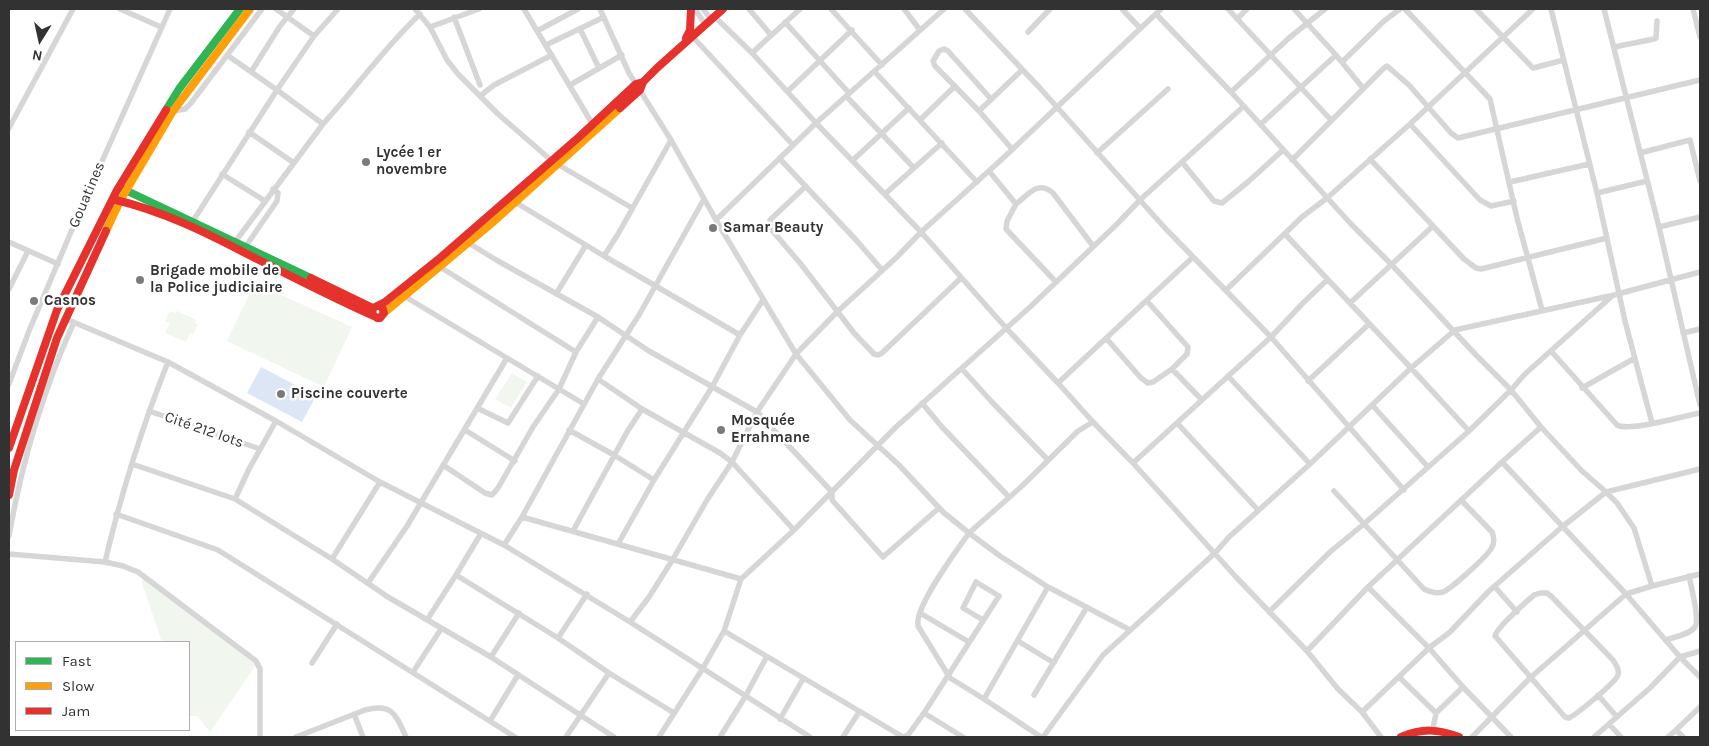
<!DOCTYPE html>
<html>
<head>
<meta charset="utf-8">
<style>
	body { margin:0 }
	#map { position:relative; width:1709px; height:746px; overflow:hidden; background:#fff; font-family:Karla,sans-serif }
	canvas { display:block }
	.frame { position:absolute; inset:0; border:10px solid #323232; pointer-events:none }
	.legend { position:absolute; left:15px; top:641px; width:175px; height:90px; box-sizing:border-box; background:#fff; border:1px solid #adadad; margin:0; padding:6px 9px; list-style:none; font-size:15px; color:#323232 }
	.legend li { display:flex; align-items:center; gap:10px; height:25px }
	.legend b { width:25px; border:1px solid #adadad }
	.north { position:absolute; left:15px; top:15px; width:50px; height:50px; -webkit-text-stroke:4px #fff; paint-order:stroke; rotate:190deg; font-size:14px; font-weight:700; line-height:20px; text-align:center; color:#323232 }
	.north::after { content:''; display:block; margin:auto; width:18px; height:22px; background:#323232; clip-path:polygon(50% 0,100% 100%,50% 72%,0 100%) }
</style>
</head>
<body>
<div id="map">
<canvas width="1709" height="746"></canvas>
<div class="frame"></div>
<ul class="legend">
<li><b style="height:6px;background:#30b455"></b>Fast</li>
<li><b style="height:6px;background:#ff9f0a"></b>Slow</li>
<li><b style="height:6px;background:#e5322d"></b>Jam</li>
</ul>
<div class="north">N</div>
</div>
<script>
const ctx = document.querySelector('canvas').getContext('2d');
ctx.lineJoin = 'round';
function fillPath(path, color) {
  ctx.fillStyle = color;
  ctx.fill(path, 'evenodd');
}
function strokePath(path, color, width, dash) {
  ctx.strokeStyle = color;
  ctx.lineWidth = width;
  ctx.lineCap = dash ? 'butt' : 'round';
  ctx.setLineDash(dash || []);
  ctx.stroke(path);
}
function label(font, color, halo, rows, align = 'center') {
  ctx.font = font + ' Karla,sans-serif';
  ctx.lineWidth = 5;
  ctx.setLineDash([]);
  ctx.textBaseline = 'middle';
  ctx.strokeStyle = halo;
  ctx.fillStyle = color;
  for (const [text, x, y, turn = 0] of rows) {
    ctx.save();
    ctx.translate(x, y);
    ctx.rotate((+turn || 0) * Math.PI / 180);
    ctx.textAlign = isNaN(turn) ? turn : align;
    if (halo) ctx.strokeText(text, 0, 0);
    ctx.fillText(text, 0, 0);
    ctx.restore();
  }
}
fillPath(new Path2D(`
	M255 283 352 327 324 387 227 341Z
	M170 311 175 313 177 311 196 320 195 323 198 324 193 334 190 333 186 342 165 333 170 323 165 321Z
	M512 373 527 382 511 408 495 399Z
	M143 577 256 665 210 732 197 716H189V642H162L142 583Z`), '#f1f6ee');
fillPath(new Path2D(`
	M261 367 316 396 302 422 247 393Z`), '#dce6f4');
strokePath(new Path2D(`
	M120 9 161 27
	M276 9 314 36 338 9
	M415 9 430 27 447 60 458 74 498 114 552 161 632 208
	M524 9 593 125
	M600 9 629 73 671 140 716 220 796 354 837 312 897 257 921 232 1001 160 1161 9
	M695 9 705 24
	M703 9 711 19
	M749 9 771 35
	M831 9 882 65
	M904 9 920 30
	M965 9 1039 87 1164 227 1271 337 1404 490
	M1122 9 1140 28
	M1228 9 1331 120
	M1294 9 1336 55 1363 88
	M1405 9 1490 99 1517 218 1542 310
	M1476 9 1533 68 1564 60
	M1551 9 1597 193 1625 321 1652 423
	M1604 9 1659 227 1700 405
	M1693 9 1700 37
	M1156 14 1231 92 1351 224 1391 264 1476 355 1511 390 1541 427 1582 471 1606 492 1617 503 1634 528 1652 586 1700 574
	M714 16 752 53 816 123 921 232 1006 328 1058 383 1093 422 1133 463 1236 577 1307 651 1338 689 1362 712 1381 737
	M454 17 480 85
	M1237 19 1247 9
	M785 22 849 93
	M430 27 479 9
	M580 29 599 68
	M537 31 578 9
	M1028 32 1050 9
	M314 36 277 90 323 124
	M692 36 793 145
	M546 45 604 17
	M1614 47 1654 39 1656 38 1657 21
	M752 53 800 9
	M1342 62 1384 21 1400 9
	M251 72 280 26 294 9
	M875 72 977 182
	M570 85 622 55
	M788 91 852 30
	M1231 92 1289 38 1325 9
	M480 96 494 85 552 55
	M846 96 914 168
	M991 99 948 51 944 49 939 51 933 61 935 66 979 111 1012 149
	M174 111 185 109 191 103 262 9
	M979 111 1022 70
	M921 119 955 86
	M1261 124 1336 55
	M1410 124 1480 200 1491 206 1514 201
	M9 128 73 9
	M249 132 294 163
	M1097 153 1168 89
	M1640 153 1690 140 1700 181
	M780 159 857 241 882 270
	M1370 159 1464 259 1476 268 1481 269 1607 238
	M1292 160 1384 68 1387 66 1409 85 1451 133 1458 138 1700 80
	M852 161 909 108
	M1182 162 1214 201 1222 203 1249 181 1283 150
	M989 171 1016 204 1007 221 1006 229 1056 282
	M222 174 265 201
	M1510 182 1589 164
	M806 186 770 220V228L800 263 854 333 874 354 878 355 882 353 961 278
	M1597 193 1647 181
	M885 194 942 143
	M515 202 604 256 618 234 671 140
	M1016 204C1029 194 1038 180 1053 193L1093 246
	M716 220 816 123 944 9
	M191 224 277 90 227 55
	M1659 227 1700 217
	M1285 234 1411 368 1469 431
	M9 242 58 264
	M235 242 323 124C356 88 384 48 420 14
	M467 242 498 261 598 317 649 351 757 412 832 492V500L883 557 939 508
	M246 246 277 201 278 193 273 189
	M604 256 740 335
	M440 267 576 352
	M9 289 28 251
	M1226 290 1302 217 1327 198 1410 124 1533 9
	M556 294 586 245
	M404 296 507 358
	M1350 303 1433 226
	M66 319 168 362 276 421 380 482 504 545 630 622 649 597 673 559 707 500 732 462 757 412 796 354 850 420 899 465 943 512 969 533 1022 486 1078 431 1093 422
	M1683 333 1700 329
	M1106 338 1141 378 1148 383 1153 382 1172 369 1187 354 1188 347 1147 301
	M1551 351 1617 425C1630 432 1683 416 1700 413
	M962 369 991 401 1047 459
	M1172 369 1202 400
	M1228 376 1310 464
	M598 379 642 409 720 453 732 462 794 530
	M1308 381 1369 324
	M1058 383 1193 257
	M9 384 29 331 82 206 170 9
	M1582 388 1635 358
	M922 403 942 427 1009 497
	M1373 406 1428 467
	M477 408 508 423 538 376
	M149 411 260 449
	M1177 423 1258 510
	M465 430 515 461
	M569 430 614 455 654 480 618 544
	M1502 462 1541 427
	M1133 463 1271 337 1303 303 1327 280
	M132 464 235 499 332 559 388 597 491 657 614 737
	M443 465 485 493 492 495 498 488 533 427 559 389 576 352 598 317
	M654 480 712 387 740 335 763 300
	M1334 491 1424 589C1430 592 1436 594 1443 592 1452 588 1488 556 1492 547 1495 542 1494 537 1492 532L1461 500
	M235 499 249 469 276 421
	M116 514 218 550 515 737
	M522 517 741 579 794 530 896 427 1030 307 1116 225 1141 199 1244 106
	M573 531 627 432 642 409
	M9 536C22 462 43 390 74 322
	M504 545 522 517 598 379 639 315 704 199
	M9 554 105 562C121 494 142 427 168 362
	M332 559 380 482
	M105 562 123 566 138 572 256 661 260 669V737
	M456 575 480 535
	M368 583 407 526 507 358 584 404
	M1048 587 1130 630
	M1368 587 1429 648 1463 687 1511 737
	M1495 587 1517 612
	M1540 593H1547L1552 597 1613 660C1616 665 1620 670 1618 675 1615 683 1577 714 1569 718L1565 717 1495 636C1497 627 1525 603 1534 595Z
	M1269 612 1330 552 1365 523 1469 431 1511 390 1525 374 1612 296
	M920 613 969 642
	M427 620 456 575 558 638 609 673
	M630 622 810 737
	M724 631 903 737 908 735 924 713 999 596 976 582 963 608 983 620
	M558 638 587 594
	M1666 640C1674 637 1689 635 1695 627 1700 620 1691 586 1689 576
	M1018 641 1054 663
	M1307 651 1368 587 1502 462 1626 594 1680 657 1700 677
	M491 657 519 613
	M312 663 337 624
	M413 672 441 629
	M1399 677 1436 713
	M1034 695 1087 607
	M1598 695 1617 717
	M984 699 1048 587 1000 556 969 533C957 550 914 607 918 626L950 678 984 699 1041 737
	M1362 712 1429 648 1450 632 1488 592 1514 569 1562 527 1606 492 1700 469
	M924 713 963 737
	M354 714 363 737
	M780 719 803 679
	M490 721 518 675
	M1609 724 1621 737
	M1433 729 1436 713 1463 687
	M296 737 365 710C393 703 396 715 406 737
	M566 737 609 673 674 713
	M659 737 703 668 724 631 741 579
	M720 737 745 697 766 658
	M843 737 859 712
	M1043 737 1103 655 1215 553 1229 537 1310 464 1411 368 1455 330 1614 295 1700 272
	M1472 737 1530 678 1626 594 1652 586
	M1594 737 1650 688 1680 657 1700 651
	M1668 737 1676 730
	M1683 737 1676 730 1700 707`), '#d6d6d6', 5.5);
strokePath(new Path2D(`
	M166 110 179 89 240 9
	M123 189 311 278`), '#30b455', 8);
strokePath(new Path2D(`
	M106 231 120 201 173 111 250 9
	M384 313 492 223 620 108`), '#ff9f0a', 8);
strokePath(new Path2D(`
	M686 38 690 30 691 9
	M620 108 640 90 643 82 657 68 723 9
	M116 200C162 211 205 232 247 254 289 275 331 297 374 316
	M311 278 373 308
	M379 306 382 307 384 313 380 318H377L372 314 373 308 385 302 441 257 579 137 636 84 643 82
	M9 448 57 310 117 190 166 110
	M9 495 14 470 57 338 106 231
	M1401 737C1422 728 1438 729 1459 737`), '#e5322d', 8);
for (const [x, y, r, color] of [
	[366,162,5,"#7a7a7a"],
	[713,228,5,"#7a7a7a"],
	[140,280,5,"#7a7a7a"],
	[34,301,5,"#7a7a7a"],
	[281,394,5,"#7a7a7a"],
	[721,430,5,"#7a7a7a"]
]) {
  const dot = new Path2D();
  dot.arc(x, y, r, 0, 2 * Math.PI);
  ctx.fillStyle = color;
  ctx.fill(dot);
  strokePath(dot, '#fff', 2);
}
label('bold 15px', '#323232', '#fff', [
	["Lycée 1 er",376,153],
	["novembre",376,170],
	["Samar Beauty",723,228],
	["Brigade mobile de",150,271],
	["la Police judiciaire",150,288],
	["Casnos",44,301],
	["Piscine couverte",291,394],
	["Mosquée",731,421],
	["Errahmane",731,438]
], 'left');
label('15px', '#323232', '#fff', [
	["Gouatines",87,195,-67],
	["Cité 212 lots",204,430,19]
]);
</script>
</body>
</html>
